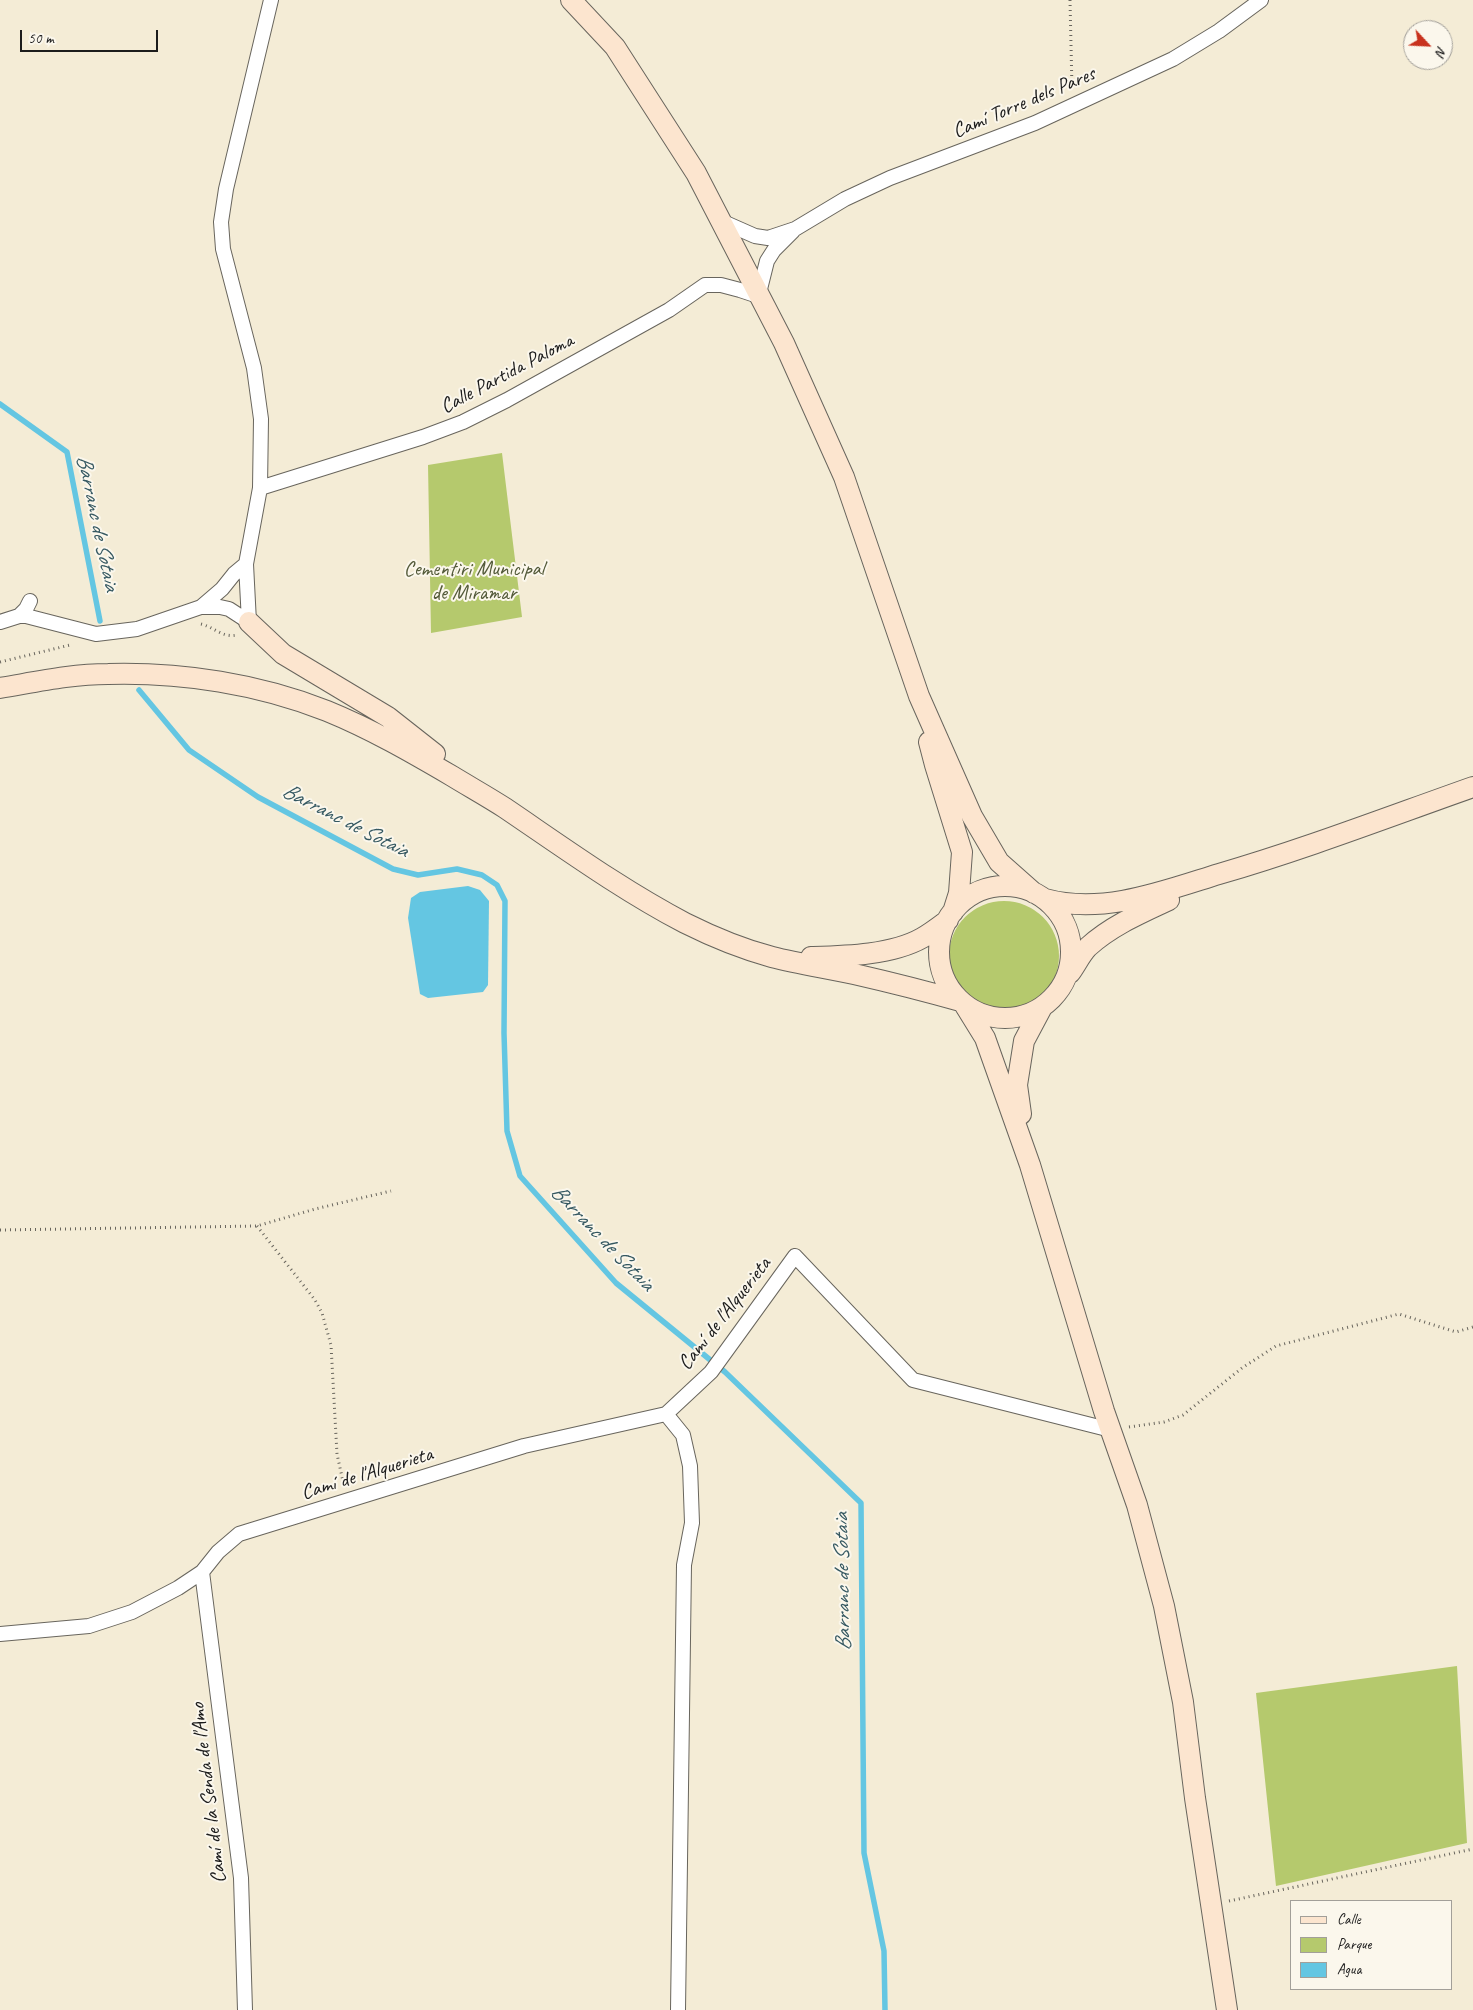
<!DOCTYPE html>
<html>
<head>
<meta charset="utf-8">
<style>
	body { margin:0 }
	#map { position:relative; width:1473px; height:2010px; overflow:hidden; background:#f4ecd6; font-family:Caveat,sans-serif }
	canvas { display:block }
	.legend { position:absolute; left:1290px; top:1900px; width:162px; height:90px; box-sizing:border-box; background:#fbf7ec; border:1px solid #a29f99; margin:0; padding:6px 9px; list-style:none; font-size:15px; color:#1c1c1c }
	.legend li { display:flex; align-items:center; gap:10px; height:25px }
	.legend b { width:25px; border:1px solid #a29f99 }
	.north { position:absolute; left:1403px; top:20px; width:50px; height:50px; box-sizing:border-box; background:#fbf7ec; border:1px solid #a29f99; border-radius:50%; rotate:115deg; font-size:14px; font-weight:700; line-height:20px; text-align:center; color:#1c1c1c }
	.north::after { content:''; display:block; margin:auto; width:18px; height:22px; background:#c8321e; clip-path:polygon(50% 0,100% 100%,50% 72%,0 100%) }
	.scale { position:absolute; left:20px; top:30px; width:138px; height:22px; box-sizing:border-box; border:2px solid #1c1c1c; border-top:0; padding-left:6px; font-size:15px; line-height:18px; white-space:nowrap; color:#1c1c1c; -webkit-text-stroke:4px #fbf7ec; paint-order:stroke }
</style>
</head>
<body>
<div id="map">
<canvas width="1473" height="2010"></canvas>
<ul class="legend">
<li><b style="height:6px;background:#fce5cf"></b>Calle</li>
<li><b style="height:14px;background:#b5c96d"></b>Parque</li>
<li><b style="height:14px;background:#64c6e2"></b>Agua</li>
</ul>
<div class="north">N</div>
<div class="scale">50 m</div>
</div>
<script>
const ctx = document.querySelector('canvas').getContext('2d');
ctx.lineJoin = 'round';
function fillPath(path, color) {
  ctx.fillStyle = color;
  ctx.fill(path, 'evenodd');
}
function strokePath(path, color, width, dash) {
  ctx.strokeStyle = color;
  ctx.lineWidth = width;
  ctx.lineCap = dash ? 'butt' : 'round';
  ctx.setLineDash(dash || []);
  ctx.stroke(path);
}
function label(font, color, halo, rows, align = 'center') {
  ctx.font = font + ' Caveat,sans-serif';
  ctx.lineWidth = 4;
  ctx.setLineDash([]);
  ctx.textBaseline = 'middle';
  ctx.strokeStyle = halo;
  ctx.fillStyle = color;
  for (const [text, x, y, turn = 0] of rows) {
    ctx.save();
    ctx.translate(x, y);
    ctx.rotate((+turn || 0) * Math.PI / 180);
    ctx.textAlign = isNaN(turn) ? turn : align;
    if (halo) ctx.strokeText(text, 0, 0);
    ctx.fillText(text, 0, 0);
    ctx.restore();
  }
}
fillPath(new Path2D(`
	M502 453 522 617 431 633 428 465Z
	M949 956a55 55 0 1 1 110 0a55 55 0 1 1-110 0Z
	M1457 1666 1467 1843 1276 1886 1256 1693Z`), '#b5c96d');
fillPath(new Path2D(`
	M468 886 480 890 489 901 488 985 483 992 428 998 420 994 408 918 411 898 420 892Z`), '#64c6e2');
strokePath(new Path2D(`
	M0 404 67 452 100 621
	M139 690 189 750 258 797 393 869 418 875 457 869 482 875 497 885 505 901 504 1033 507 1131 520 1176 616 1283 725 1372 861 1503 864 1853 884 1951 885 2010`), '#64c6e2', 5.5);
const street = new Path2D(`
	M721 221 755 236 768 238 795 229 845 199 890 178 1035 123 1173 59 1219 31 1261 0
	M759 293 767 261 774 250 793 231
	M260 488 423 437 463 422 507 400 669 310 705 285H721L740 290 761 297
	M201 607 222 589 234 574 246 564
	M19 616 26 609 30 601
	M0 622 19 616H26L96 634 137 629 201 607H220L229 609 249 622
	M249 622 246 564 260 488 261 419 254 368 223 249 221 222 226 189 271 0
	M666 1414 683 1435 690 1466 692 1523 684 1565 678 2010
	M202 1572 241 1878 245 2010
	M0 1634 89 1626 132 1612 178 1588 202 1572 218 1552 239 1534 524 1446 666 1414 711 1372 795 1256 913 1380 1111 1430`);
const secondary = new Path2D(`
	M571 0 615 47 696 173 784 343 844 477 919 696 972 816 999 862 1034 893
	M249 622 283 654 388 717 435 754
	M0 688C36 682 72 674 108 674 182 672 259 684 327 711 371 729 411 752 452 776 470 787 488 797 505 808 564 848 622 890 685 923 713 937 742 949 772 957 799 964 827 968 854 974 889 982 925 991 960 1001
	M929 742 935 765 962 852 959 893 953 912
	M939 952a66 66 0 1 1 132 0a66 66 0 1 1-132 0Z
	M1045 899C1103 915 1164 891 1219 874 1305 849 1388 817 1473 787
	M811 957C845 956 892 955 922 938 931 933 940 926 948 920
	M1070 973C1076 965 1081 954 1088 947 1111 926 1141 913 1169 900
	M964 1004 985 1038 1030 1165 1104 1411 1137 1505 1164 1606 1183 1702 1195 1798 1227 2010
	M1021 1114 1017 1085 1024 1041 1041 1009`);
strokePath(street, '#68655d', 16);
strokePath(secondary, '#68655d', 22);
strokePath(new Path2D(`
	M1070 0 1072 89
	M201 624C214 627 222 638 237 635
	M0 662 70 645
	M257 1226 315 1300 322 1313 331 1345 337 1454 344 1486
	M0 1230 257 1226 315 1209 391 1191
	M1129 1427 1164 1422 1183 1415 1242 1368 1276 1346 1399 1314 1456 1332 1473 1327
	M1229 1901 1473 1849`), '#68655d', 3, [1, 4]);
strokePath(street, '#fff', 14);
strokePath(secondary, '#fce5cf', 20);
label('21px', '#1c1c1c', '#fbf7ec', [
	["Camí Torre dels Pares",1024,103,-23],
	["Calle Partida Paloma",507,374,-28],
	["Camí de l'Alquerieta",725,1314,-52],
	["Camí de l'Alquerieta",367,1474,-17],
	["Camí de la Senda de l'Amo",209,1793,-97]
]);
label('21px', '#525938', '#fbf7ec', [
	["Cementiri Municipal",474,569],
	["de Miramar",474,593]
]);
label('italic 22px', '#355861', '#fbf7ec', [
	["Barranc de Sotaia",97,523,78],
	["Barranc de Sotaia",345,821,27],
	["Barranc de Sotaia",602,1238,46],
	["Barranc de Sotaia",843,1582,-91]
]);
</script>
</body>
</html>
